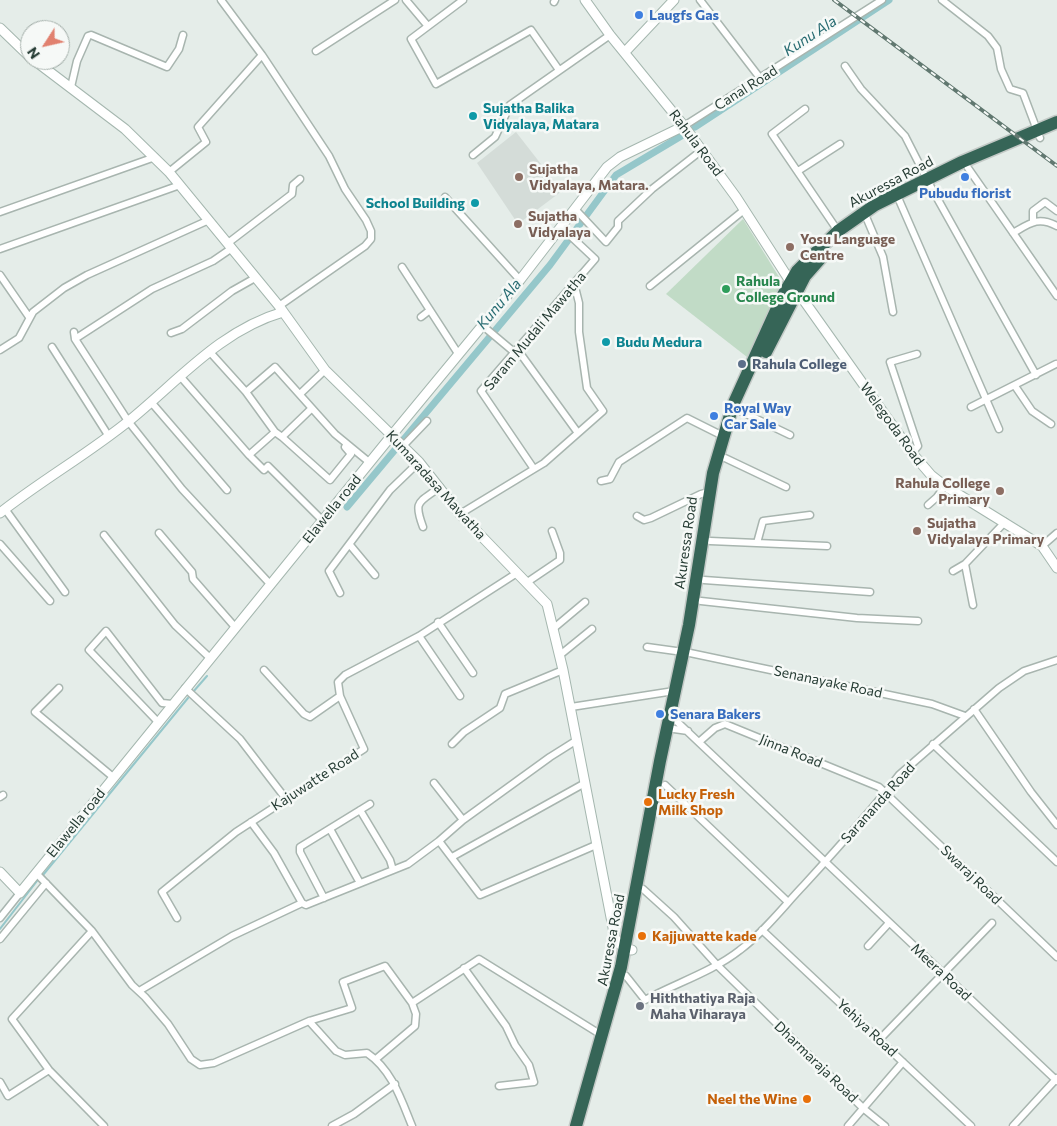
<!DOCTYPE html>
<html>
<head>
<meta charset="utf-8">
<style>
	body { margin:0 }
	#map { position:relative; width:1057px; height:1126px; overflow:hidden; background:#e5ede9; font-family:Commissioner,sans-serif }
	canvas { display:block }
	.north { position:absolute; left:20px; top:20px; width:50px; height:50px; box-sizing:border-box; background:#f6f9f7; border:1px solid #a3aea9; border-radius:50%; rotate:235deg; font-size:14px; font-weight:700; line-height:20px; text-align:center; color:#273d35 }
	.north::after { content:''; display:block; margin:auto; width:18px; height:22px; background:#e1816f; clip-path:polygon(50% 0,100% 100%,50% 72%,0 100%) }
</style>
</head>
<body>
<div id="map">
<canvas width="1057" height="1126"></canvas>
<div class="north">N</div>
</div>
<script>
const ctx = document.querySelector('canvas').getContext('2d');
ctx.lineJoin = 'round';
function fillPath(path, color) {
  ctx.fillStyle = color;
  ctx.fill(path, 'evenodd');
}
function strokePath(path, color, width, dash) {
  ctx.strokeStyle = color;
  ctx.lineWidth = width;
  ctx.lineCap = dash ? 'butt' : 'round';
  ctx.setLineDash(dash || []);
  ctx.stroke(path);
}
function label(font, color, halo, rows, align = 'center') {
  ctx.font = font + ' Commissioner,sans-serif';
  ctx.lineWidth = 5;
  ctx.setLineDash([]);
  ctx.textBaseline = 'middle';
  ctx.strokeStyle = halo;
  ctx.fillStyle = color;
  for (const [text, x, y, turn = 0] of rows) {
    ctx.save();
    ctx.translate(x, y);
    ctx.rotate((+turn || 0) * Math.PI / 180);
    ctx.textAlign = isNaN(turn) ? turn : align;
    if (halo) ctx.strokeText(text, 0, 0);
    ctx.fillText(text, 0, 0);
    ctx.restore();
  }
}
fillPath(new Path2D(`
	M516 132 562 191 518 224 477 163Z`), '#d4dcd8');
fillPath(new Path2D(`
	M743 219 784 285 747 357 666 294Z`), '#c1dbc6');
strokePath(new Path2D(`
	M193 692 207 676
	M43 875 188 698
	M0 929 37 881`), '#95c7ca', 2);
strokePath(new Path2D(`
	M695 127 889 0
	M347 507 550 265 616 175 683 135`), '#95c7ca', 7);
const street = new Path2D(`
	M221 0 262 55 329 156 345 189 366 220 371 231V239L365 246 279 306
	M406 0 427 25
	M463 0 411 39 436 84 531 30 559 70
	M700 0 760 78
	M942 0 988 36 997 48 1001 69 1010 89 1023 93 1040 138
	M554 2 555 0
	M316 51 395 0
	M845 66 861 89 905 136 932 189 1036 375
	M71 87 77 61 88 36 91 35 167 67 179 49 183 35
	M805 109 772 134 838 231
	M684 126 882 0
	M473 155 495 137 510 105 610 35
	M968 168 1057 296
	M798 171 840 144
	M169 172 206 142 198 127 262 55
	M896 193 999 429
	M445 197 520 280
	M576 210 606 242 618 227V221L652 189 702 150
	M0 212 155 157
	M864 212 883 257 893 312
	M1033 222V211L1045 202 1057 211
	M562 228 595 259 481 391 534 469 544 463 603 411 587 388 579 332V303L574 283
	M1013 233C1030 223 1038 216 1057 226
	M228 243 292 194 293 185 300 179
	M0 249 180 185
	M402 267 459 355
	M0 275 29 317
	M650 286 744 210
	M421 317 430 310
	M483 326 514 352
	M74 332 75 339 128 421 182 489 271 585
	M171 333 182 329 232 291 255 278
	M75 339 152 289 213 261 232 248
	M52 347 108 435
	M517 349 578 433
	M0 350 19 338 33 312 64 288 87 275 209 220
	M209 351 246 392 275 432 282 437 311 409
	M180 376 249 455 275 432
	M1015 386 1032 411 1051 424
	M246 392 275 367 335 434 369 462
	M300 394 325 370
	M151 402 227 490
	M971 407 1056 364
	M740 411 790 435
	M282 437 330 480 351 454 345 447 346 445
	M403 446 427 421
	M912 453 918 446 890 362 917 354
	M249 455 264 470 268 466 323 521
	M725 458 786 487
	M601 481 610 479 619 462 687 418 723 436
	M928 505 937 497 945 486
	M5 509 65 592
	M460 514 534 469
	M637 516 644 520 651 518 701 494 709 492
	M423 527C413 500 419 503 440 487
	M159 533 192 572 193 579 235 627
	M104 535 175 625 210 658
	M710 541 827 546
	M757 543 763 521 810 515
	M0 544 50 601
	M350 545 375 575
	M1042 546 1057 533
	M965 564 973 605
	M953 571 965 564 1005 522
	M704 580 870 592
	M526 583 560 560V553L552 531
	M340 593 329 571 390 490 419 462
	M701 601 857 618 918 621
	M438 622 473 673
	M554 628 585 602
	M419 636 460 696
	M647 647 683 652
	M690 653 932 704 965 716
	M560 655 592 629
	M264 670 304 714 310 717 340 696
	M59 688 35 712 113 777
	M185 688 240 739 286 799
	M571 707 674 691
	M974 709 1031 792 1057 825
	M670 715 1057 1081
	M158 722 89 650 106 631 162 703 172 704
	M667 728 688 731
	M699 742 715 728 725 724 879 787 1057 957
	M452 744 464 732 500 708 505 694 563 670
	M933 744 1057 862
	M434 783 463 820
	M665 785 788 902
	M0 797 3 795
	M360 810 390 860 393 870
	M251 822 274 853 302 903 306 905 408 864 439 841 463 820 550 757 577 740
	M330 829 360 883
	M439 841 480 895 596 845
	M452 857 585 783
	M36 873 92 931 12 1019 49 1070 104 1126
	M643 889 674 917 717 965 864 1109 885 1126
	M324 898 300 852V847L370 804
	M0 918 20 893
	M177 918 162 892 236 832 364 749 340 696 338 682 345 675 419 636 517 573
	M762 930 971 1126
	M92 931 132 985 145 997 168 1024 191 1059 200 1065 214 1063 309 1021 352 1008 343 982 385 966 412 1003
	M0 939 46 883
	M868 946 889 923
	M464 968 506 1026 515 1045 529 1065 534 1082 499 1086
	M626 976 645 1000C676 983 712 972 740 950 764 932 783 907 804 885 837 849 869 814 899 775L999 688 1024 671 1057 660
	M139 991 232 936 302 903
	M309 1021 336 1051 345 1055 367 1053C392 1070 401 1099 412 1126
	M880 1039 992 923
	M376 1059 415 1026 416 1014 412 1003 479 959 603 1036
	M0 1082 8 1096 49 1070
	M332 1126 354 1114 395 1084
	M848 1126 903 1062
	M1013 1126 1057 1078`);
const secondary = new Path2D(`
	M585 0 610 35 684 126 736 197 790 281 912 453 931 475 945 486 1042 546 1057 568
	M0 28 30 57
	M625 52 674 0
	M34 60 125 129 169 172 279 306 325 370 419 462 460 514 547 604 563 670 615 938 624 949 632 950
	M0 513C42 480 88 454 130 420 179 380 221 330 283 312
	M0 872 20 893 392 435 520 280 607 167 620 157 684 126`);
const highway = new Path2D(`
	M766 352 805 276 820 259
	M576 1126 621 967 660 761 689 625 713 473 733 405 783 295 797 271 811 257 838 231 875 205 962 162 1057 122`);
strokePath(street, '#a8b5af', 9);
strokePath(secondary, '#a5b7af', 11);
strokePath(highway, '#c3c9c6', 15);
strokePath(street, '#fff', 6);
strokePath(secondary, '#fff', 9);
strokePath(highway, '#366557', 12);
const rail = new Path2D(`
	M834 0 1057 166`);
strokePath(rail, '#617870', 4);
strokePath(rail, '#f6f9f7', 2, [5.5]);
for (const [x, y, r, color] of [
	[639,15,5,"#3f7fe0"],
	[473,116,5,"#0f9aa8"],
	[519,177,5,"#8d6e63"],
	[965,177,5,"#3f7fe0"],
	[475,203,5,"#0f9aa8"],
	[518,224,5,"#8d6e63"],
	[790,247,5,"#8d6e63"],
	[726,289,5,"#2e9e5b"],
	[606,342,5,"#0f9aa8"],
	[742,364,5,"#5c6f8a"],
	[714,416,5,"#3f7fe0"],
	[1000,491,5,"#8d6e63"],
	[917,531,5,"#8d6e63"],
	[660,714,5,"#3f7fe0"],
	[648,802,5,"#e8710a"],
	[642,936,5,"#e8710a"],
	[640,1006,5,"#6b7280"],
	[807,1099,5,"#e8710a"]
]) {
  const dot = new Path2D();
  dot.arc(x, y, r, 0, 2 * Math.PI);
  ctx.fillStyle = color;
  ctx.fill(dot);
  strokePath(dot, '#f6f9f7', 2);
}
label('bold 14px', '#366cbe', '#f6f9f7', [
	["Laugfs Gas",649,15],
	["Pubudu florist",965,193,"center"],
	["Royal Way",724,408],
	["Car Sale",724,424],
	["Senara Bakers",670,714]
], 'left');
label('14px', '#273d35', '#f6f9f7', [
	["Canal Road",746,88,-32],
	["Rahula Road",696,143,53],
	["Akuressa Road",891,182,-28],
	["Saram Mudali Mawatha",535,331,-50],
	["Welegoda Road",892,424,54],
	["Kumaradasa Mawatha",436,485,48],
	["Elawella road",332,509,-51],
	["Akuressa Road",686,543,-82],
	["Senanayake Road",828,682,12],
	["Jinna Road",791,751,22],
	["Kajuwatte Road",315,780,-33],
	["Sarananda Road",878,803,-48],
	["Elawella road",76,823,-51],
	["Swaraj Road",971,875,44],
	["Akuressa Road",611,940,-79],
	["Meera Road",941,972,43],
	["Yehiya Road",867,1028,43],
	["Dharmaraja Road",816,1062,44]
]);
label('bold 14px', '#0d838f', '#f6f9f7', [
	["Sujatha Balika",483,108],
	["Vidyalaya, Matara",483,124],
	["School Building",465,203,"right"],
	["Budu Medura",616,342]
], 'left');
label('bold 14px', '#785e54', '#f6f9f7', [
	["Sujatha",529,169],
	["Vidyalaya, Matara.",529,185],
	["Sujatha",528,216],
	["Vidyalaya",528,232],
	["Yosu Language",800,239],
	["Centre",800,255],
	["Rahula College",990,483,"right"],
	["Primary",990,499,"right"],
	["Sujatha",927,523],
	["Vidyalaya Primary",927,539]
], 'left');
label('bold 14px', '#27864d', '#f6f9f7', [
	["Rahula",736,281],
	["College Ground",736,297]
], 'left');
label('bold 14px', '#4e5e75', '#f6f9f7', [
	["Rahula College",752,364]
], 'left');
label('bold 14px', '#c56008', '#f6f9f7', [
	["Lucky Fresh",658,794],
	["Milk Shop",658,810],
	["Kajjuwatte kade",652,936],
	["Neel the Wine",797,1099,"right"]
], 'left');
label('bold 14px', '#5b616d', '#f6f9f7', [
	["Hiththatiya Raja",650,998],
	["Maha Viharaya",650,1014]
], 'left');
label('italic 15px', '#286c72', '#f6f9f7', [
	["Kunu Ala",810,36,-33],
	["Kunu Ala",499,304,-50]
]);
</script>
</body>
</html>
